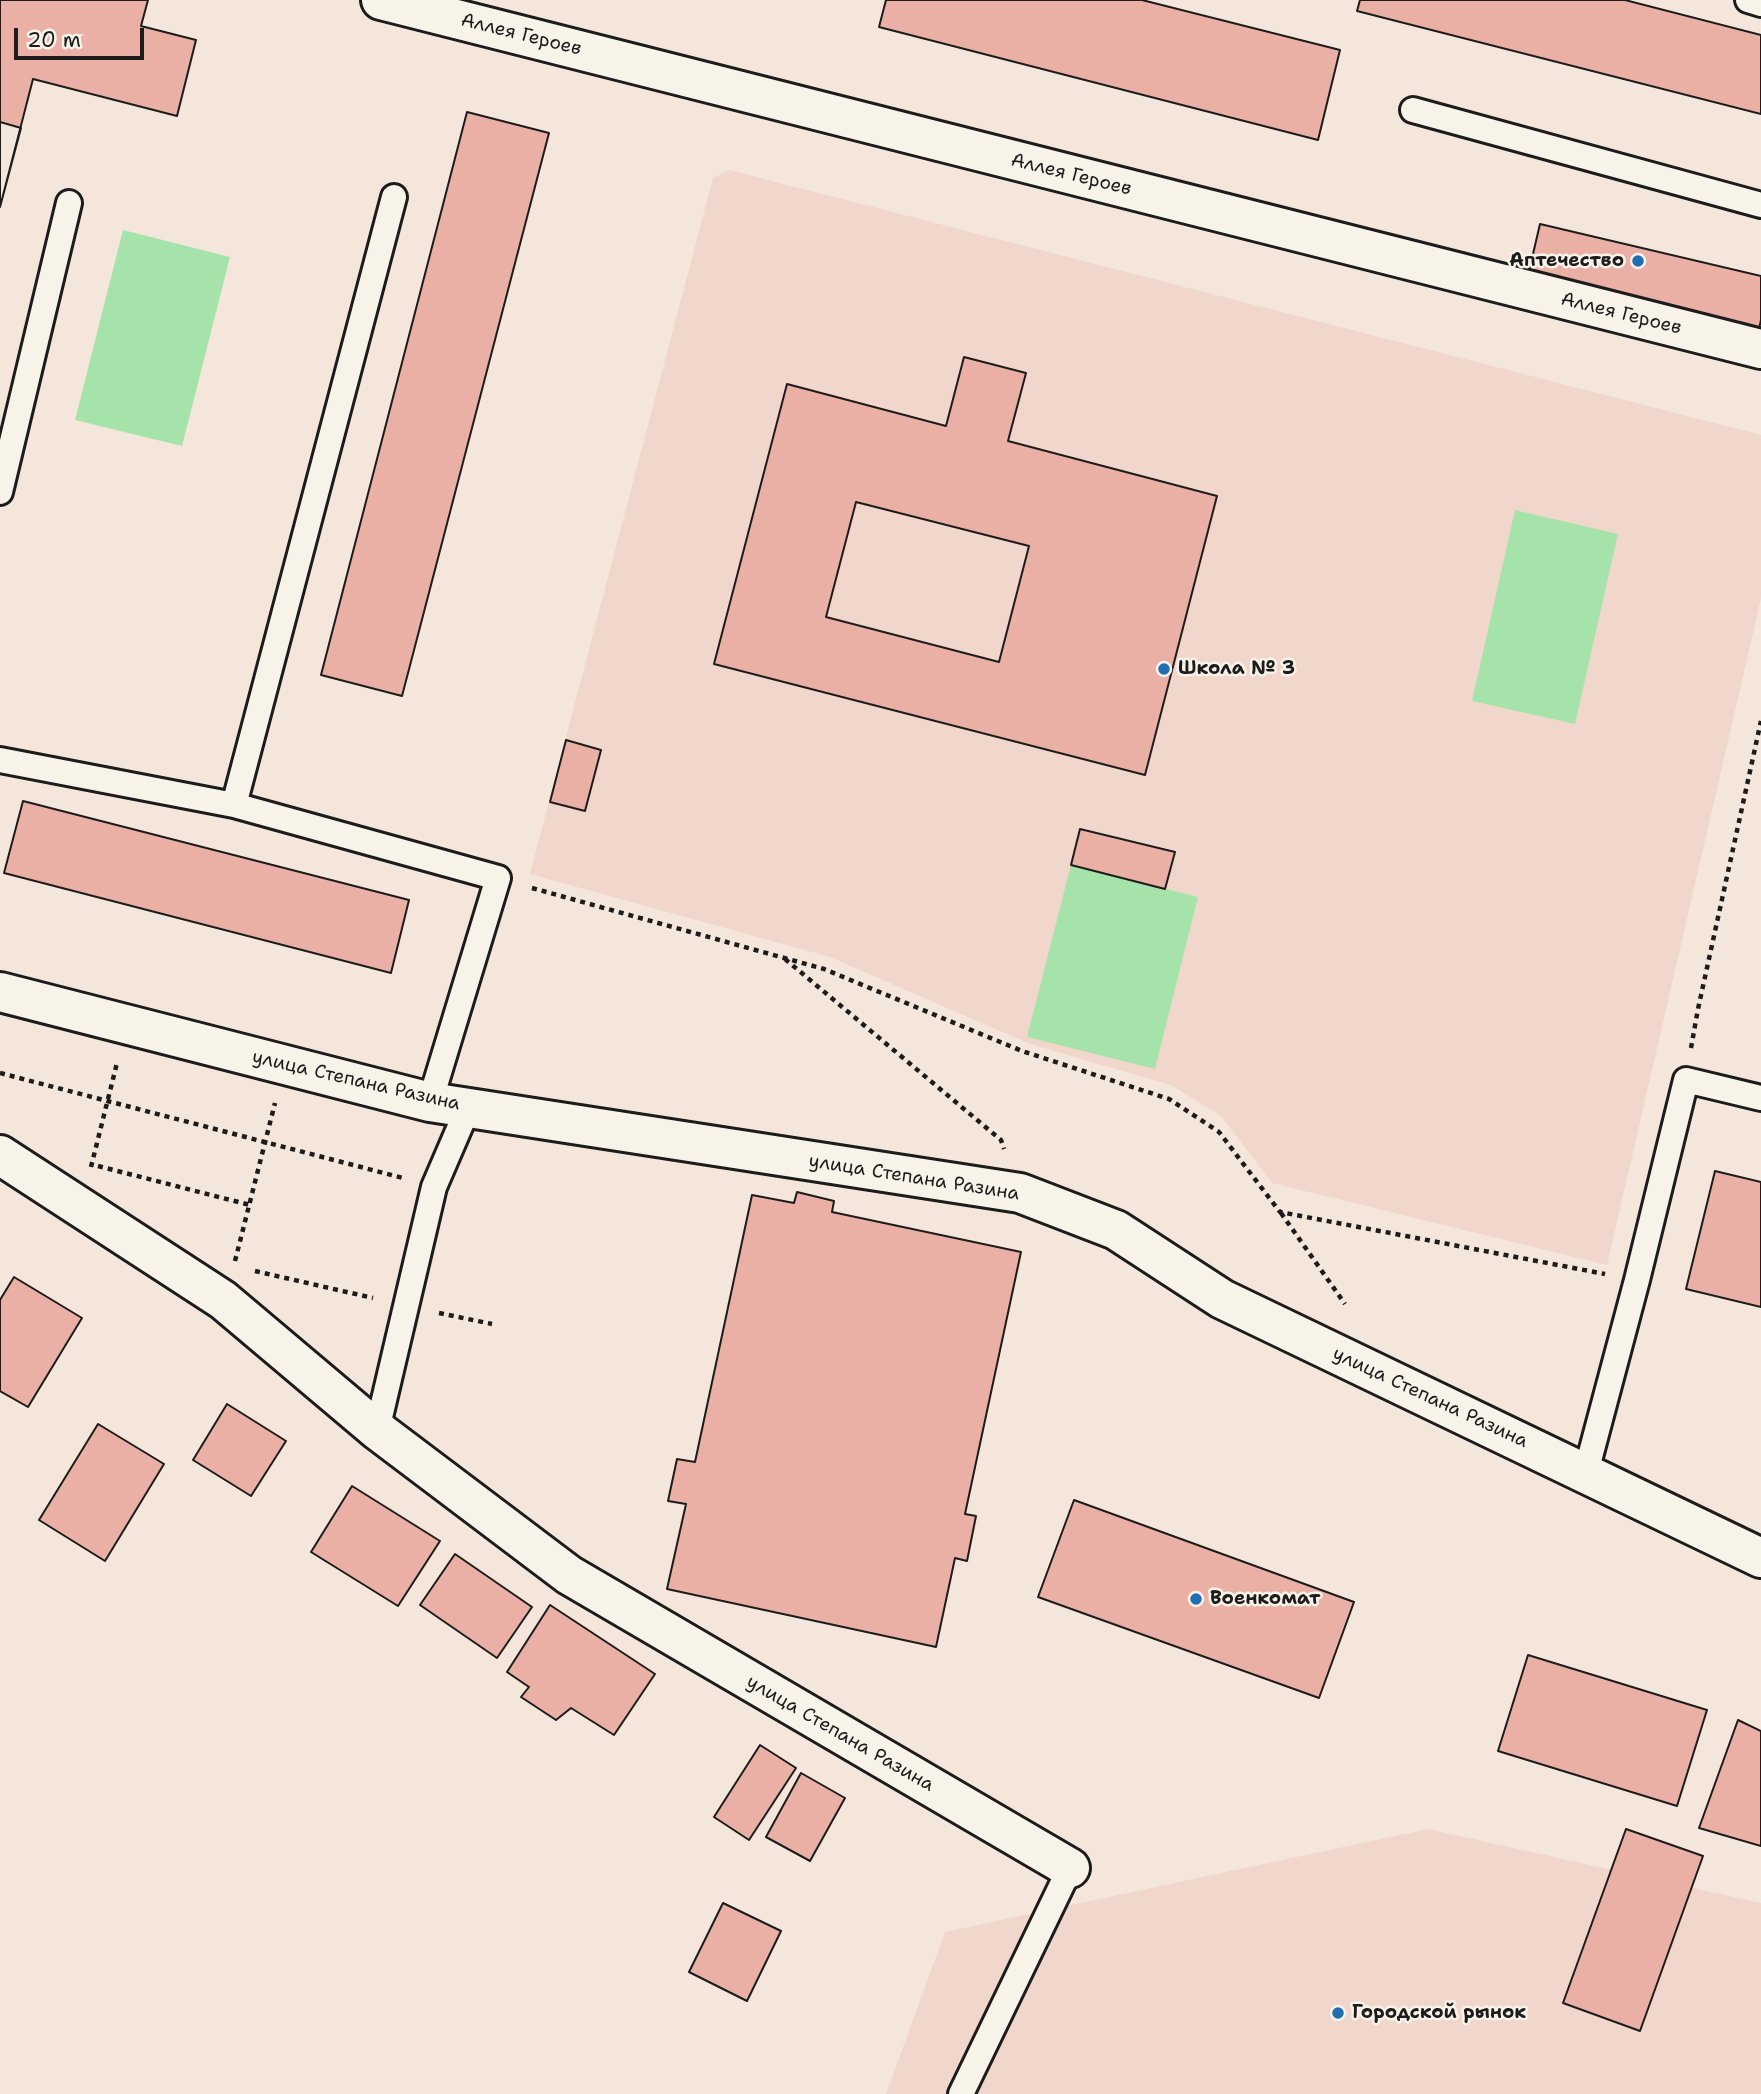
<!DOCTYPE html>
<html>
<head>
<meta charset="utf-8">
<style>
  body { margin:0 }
  #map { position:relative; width:1761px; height:2094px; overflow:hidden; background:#f4e6db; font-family:"Shantell Sans",sans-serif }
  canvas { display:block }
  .scale { position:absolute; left:14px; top:28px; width:130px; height:32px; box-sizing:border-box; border:4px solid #1c1c1c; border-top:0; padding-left:9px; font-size:21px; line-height:24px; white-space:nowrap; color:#1c1c1c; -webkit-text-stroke:5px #f7f3e8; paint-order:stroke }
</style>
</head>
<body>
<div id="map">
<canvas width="1761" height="2094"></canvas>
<div class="scale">20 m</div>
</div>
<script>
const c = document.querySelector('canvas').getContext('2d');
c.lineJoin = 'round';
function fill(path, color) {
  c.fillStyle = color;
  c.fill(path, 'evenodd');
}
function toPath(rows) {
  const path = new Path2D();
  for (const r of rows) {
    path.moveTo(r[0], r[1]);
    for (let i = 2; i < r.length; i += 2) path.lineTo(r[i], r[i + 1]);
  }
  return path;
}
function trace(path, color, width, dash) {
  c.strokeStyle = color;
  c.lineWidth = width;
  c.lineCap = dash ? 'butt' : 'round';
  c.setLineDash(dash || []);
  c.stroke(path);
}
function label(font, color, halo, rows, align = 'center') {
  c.font = font + ' "Shantell Sans",sans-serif';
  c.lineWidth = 5;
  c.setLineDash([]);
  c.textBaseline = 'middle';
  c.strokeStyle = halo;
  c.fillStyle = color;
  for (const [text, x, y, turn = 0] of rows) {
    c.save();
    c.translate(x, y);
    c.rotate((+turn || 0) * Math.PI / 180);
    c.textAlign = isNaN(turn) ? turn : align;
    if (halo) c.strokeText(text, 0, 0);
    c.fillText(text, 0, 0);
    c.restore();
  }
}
fill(toPath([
  [729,170,1761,435,1761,598,1607,1265,1272,1183,1221,1116,1171,1085,1030,1044,830,957,530,874,713,178],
  [1428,1829,1761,1903,1761,2094,886,2094,945,1932]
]), '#f1d6cb');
fill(toPath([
  [123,230,230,257,182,446,75,420],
  [1515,510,1618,534,1575,724,1472,701],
  [1071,865,1198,897,1155,1069,1027,1037]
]), '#a6e3aa');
const building = toPath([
  [0,0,148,0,141,26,196,40,177,116,33,79,0,207,0,0],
  [886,0,1142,0,1340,50,1318,140,879,27,886,0],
  [1360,0,1625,0,1761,35,1761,114,1357,11,1360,0],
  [467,112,549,133,402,696,321,675,467,112],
  [0,122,21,128,0,207,0,122],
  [1540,224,1761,276,1761,320,1757,338,1526,284,1540,224],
  [964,357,1026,373,1008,441,1217,496,1145,775,714,664,787,384,946,426,964,357],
  [856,502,1029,546,999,662,826,617,856,502],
  [566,740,601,750,585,811,550,802,566,740],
  [23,801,409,900,391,973,4,873,23,801],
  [1080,829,1175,852,1165,889,1071,865,1080,829],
  [1715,1171,1761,1182,1761,1307,1686,1289,1715,1171],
  [797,1192,834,1201,832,1212,1021,1252,965,1514,976,1516,967,1561,955,1558,936,1647,667,1589,686,1504,668,1501,677,1459,695,1462,752,1195,794,1203,797,1192],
  [14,1277,82,1318,28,1407,0,1391,0,1300,14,1277],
  [227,1404,286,1441,251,1496,193,1460,227,1404],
  [98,1424,164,1464,105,1561,39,1520,98,1424],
  [352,1486,440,1541,398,1606,311,1552,352,1486],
  [1074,1500,1354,1602,1319,1698,1038,1597,1074,1500],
  [455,1554,532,1607,497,1658,420,1605,455,1554],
  [550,1605,655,1674,614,1735,571,1708,556,1720,521,1697,529,1687,507,1672,550,1605],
  [1528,1655,1707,1710,1677,1806,1498,1751,1528,1655],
  [1738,1720,1761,1731,1761,1846,1699,1828,1738,1720],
  [760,1745,796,1768,749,1840,714,1817,760,1745],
  [801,1773,845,1798,810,1861,766,1837,801,1773],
  [1626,1829,1703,1856,1640,2031,1563,2003,1626,1829],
  [723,1903,781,1931,747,2001,689,1972,723,1903]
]);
fill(building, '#eab0a6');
trace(building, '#1c1c1c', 2);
const lane = toPath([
  [1748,0,1761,4],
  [1413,110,1761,205],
  [0,492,69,203],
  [0,760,234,805,394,197],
  [234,805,498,878,430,1102],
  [377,1430,434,1187,468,1108],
  [1586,1472,1637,1280,1686,1080,1761,1098],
  [961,2094,1070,1868]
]);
const street = toPath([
  [381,0,1761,349],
  [0,992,430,1102,1020,1193,1116,1230,1222,1299,1761,1558],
  [0,1155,223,1300,377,1430,569,1575,1070,1868]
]);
trace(lane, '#1c1c1c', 30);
trace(street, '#1c1c1c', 44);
trace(toPath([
  [532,888,824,969,1022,1051,1169,1099,1219,1132,1280,1212,1605,1274],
  [785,959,1001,1140,1004,1149],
  [1691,1048,1698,1009,1761,721],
  [0,1073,403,1178],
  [98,1166,250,1205],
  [91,1167,117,1063],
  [1281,1213,1345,1304],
  [235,1261,275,1103],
  [255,1271,373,1298],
  [439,1313,492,1324]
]), '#1c1c1c', 4.5, [5, 5]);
trace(lane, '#f7f3e8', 24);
trace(street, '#f7f3e8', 38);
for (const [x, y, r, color] of [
  [1638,261,7,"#1f6fb2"],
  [1164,669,7,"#1f6fb2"],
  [1196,1599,7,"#1f6fb2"],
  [1338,2013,7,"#1f6fb2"]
]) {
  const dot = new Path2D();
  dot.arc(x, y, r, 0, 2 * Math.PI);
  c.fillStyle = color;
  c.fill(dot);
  trace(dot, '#f7f3e8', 2.5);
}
label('19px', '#1c1c1c', '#f7f3e8', [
  ["Аллея Героев",521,35,14],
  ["Аллея Героев",1071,175,14],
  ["Аллея Героев",1621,314,14],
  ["улица Степана Разина",356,1081,13],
  ["улица Степана Разина",914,1178,9],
  ["улица Степана Разина",1430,1398,25],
  ["улица Степана Разина",840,1734,30]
]);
label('bold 19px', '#1c1c1c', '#f7f3e8', [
  ["Аптечество",1624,261,"right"],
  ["Школа № 3",1178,669],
  ["Военкомат",1210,1599],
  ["Городской рынок",1352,2013]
], 'left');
</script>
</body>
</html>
